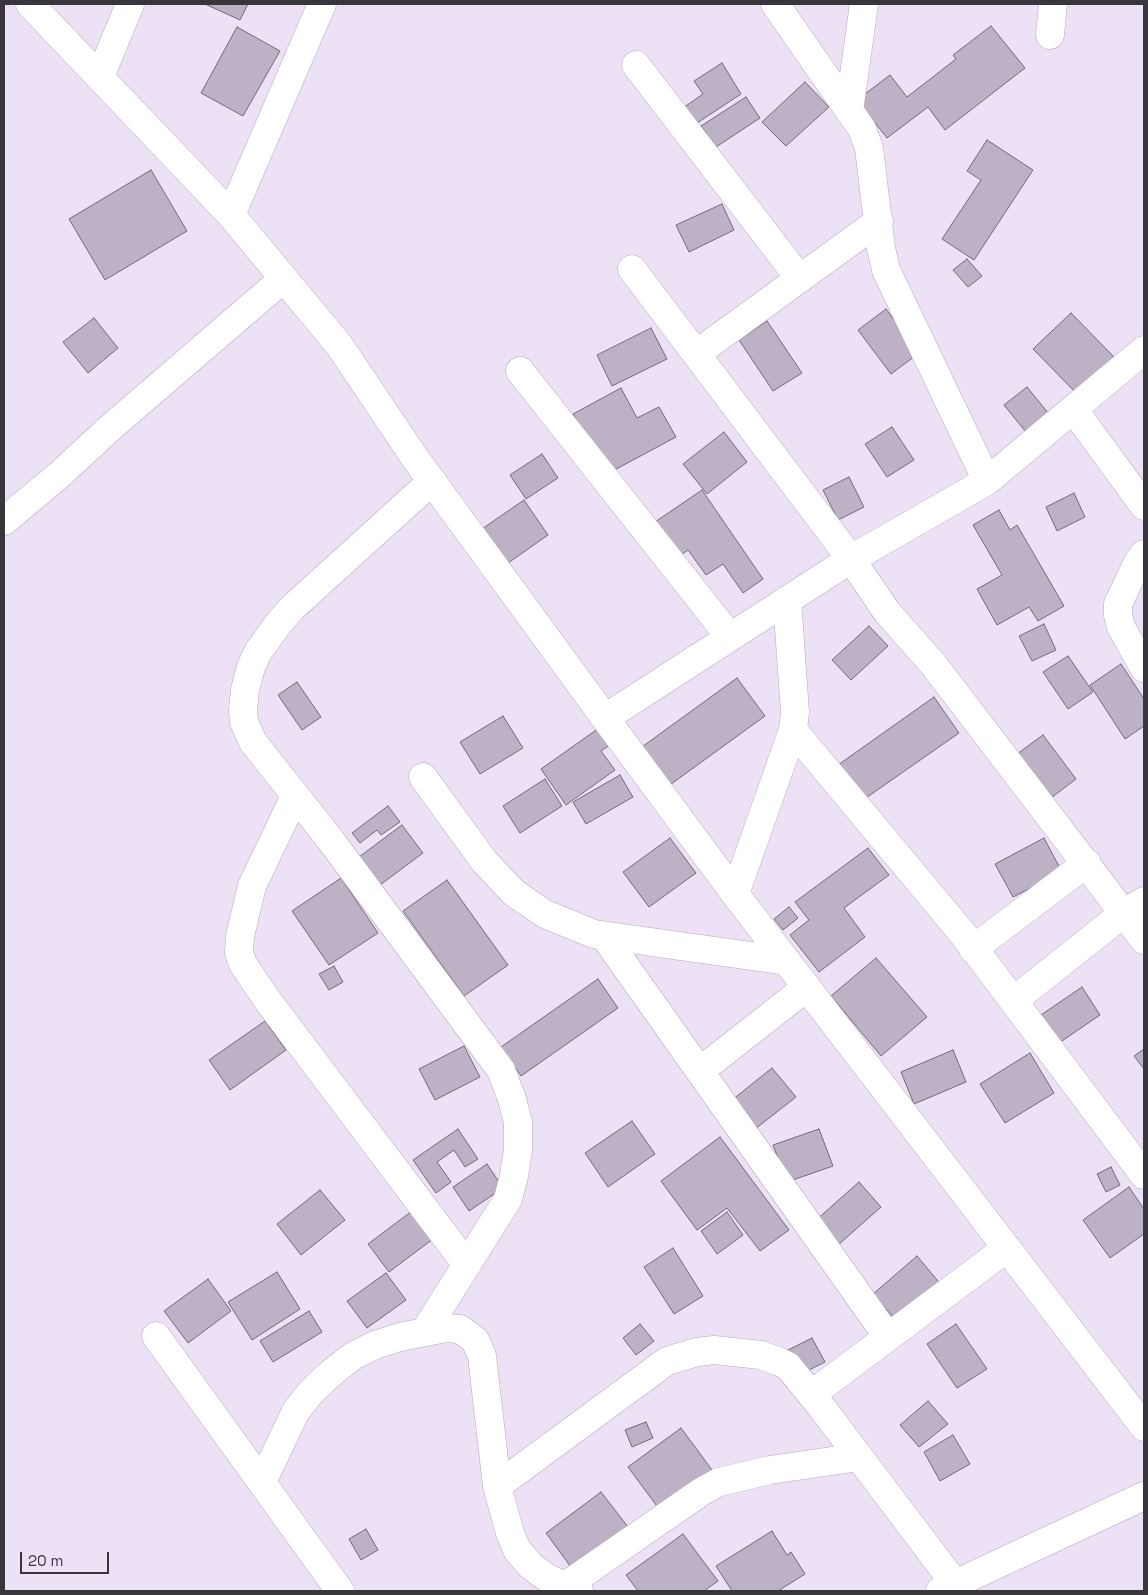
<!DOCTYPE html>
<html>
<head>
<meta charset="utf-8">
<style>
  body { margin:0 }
  #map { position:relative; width:1148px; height:1595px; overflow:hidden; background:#ede1f5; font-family:"Space Grotesk",sans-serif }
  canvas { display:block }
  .frame { position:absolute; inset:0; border:5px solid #39353d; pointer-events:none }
  .scale { position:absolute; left:20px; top:1552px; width:89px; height:22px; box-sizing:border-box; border:2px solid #39353d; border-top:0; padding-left:6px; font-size:15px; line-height:18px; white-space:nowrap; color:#39353d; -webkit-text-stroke:4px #ede1f5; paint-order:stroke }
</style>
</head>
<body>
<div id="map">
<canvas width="1148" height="1595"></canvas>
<div class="frame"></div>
<div class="scale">20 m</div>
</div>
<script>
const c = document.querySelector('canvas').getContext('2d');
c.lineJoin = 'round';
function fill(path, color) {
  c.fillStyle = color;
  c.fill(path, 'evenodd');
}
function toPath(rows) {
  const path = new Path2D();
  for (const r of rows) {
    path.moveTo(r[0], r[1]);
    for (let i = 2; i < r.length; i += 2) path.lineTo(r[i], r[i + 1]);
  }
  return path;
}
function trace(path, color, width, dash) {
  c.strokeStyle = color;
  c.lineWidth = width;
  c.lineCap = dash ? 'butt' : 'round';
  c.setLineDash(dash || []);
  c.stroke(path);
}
const building = toPath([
  [205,4,248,4,240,20,205,4],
  [991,26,1025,68,945,130,928,107,887,138,857,100,890,75,907,97,956,59,953,55,991,26],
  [237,27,280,51,243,116,201,93,237,27],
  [722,63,741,94,694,125,683,108,703,94,694,81,722,63],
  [805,82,829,107,786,146,762,122,805,82],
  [746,97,760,118,716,147,701,126,746,97],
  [987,140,1033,170,974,260,942,239,981,180,967,171,987,140],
  [151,170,187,231,105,280,69,219,151,170],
  [722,204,734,230,689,252,676,225,722,204],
  [967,259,982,276,968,287,953,270,967,259],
  [886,309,919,353,891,374,858,330,886,309],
  [1071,313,1118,361,1080,397,1033,349,1071,313],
  [94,318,118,348,88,373,63,342,94,318],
  [767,321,802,373,773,391,739,340,767,321],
  [651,328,667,359,612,386,597,355,651,328],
  [1027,387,1053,419,1030,437,1004,405,1027,387],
  [621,388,637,418,659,407,676,437,605,475,573,414,621,388],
  [892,427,914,460,887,477,865,444,892,427],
  [724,432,747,462,707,494,683,464,724,432],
  [542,454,558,478,526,499,510,475,542,454],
  [849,477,864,507,838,520,823,490,849,477],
  [702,490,763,579,743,593,723,564,706,575,688,550,676,558,652,524,702,490],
  [1074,493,1085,517,1057,531,1046,507,1074,493],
  [524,500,548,535,501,568,476,533,524,500],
  [999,510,1010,530,1017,525,1064,606,1038,621,1029,607,997,625,977,589,1002,575,973,525,999,510],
  [1044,624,1056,650,1032,661,1019,636,1044,624],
  [869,626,888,646,851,680,832,660,869,626],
  [1068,656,1093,692,1068,709,1043,672,1068,656],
  [1121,664,1144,699,1144,726,1125,739,1090,685,1121,664],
  [737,678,765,716,667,787,639,749,737,678],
  [297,682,321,717,302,730,278,695,297,682],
  [934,697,959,733,863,800,838,765,934,697],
  [503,716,523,748,480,774,460,742,503,716],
  [599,728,610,745,601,751,615,770,566,805,541,769,599,728],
  [1043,735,1076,779,1047,801,1013,757,1043,735],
  [620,775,633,797,586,824,573,802,620,775],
  [545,779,562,806,520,833,503,806,545,779],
  [388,806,400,822,381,835,377,830,360,843,352,833,388,806],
  [402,825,423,853,376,888,355,860,402,825],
  [670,838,696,873,649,907,623,872,670,838],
  [1044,838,1062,872,1013,897,995,864,1044,838],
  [868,848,889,875,844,908,865,937,819,972,790,935,809,920,795,902,868,848],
  [341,878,378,933,329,965,292,911,341,878],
  [447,880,508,965,464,996,403,911,447,880],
  [789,907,798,918,783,930,774,919,789,907],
  [876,958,927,1017,881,1056,831,996,876,958],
  [334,966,343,982,329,990,319,974,334,966],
  [598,979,618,1008,521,1076,501,1047,598,979],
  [1082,987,1100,1015,1056,1045,1038,1017,1082,987],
  [265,1021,286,1050,230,1090,209,1060,265,1021],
  [464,1046,480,1077,435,1100,419,1069,464,1046],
  [1144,1049,1144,1069,1134,1056,1144,1049],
  [953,1050,966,1082,914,1104,901,1072,953,1050],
  [1030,1053,1054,1093,1005,1123,980,1084,1030,1053],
  [772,1068,796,1097,750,1133,727,1104,772,1068],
  [632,1121,655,1154,608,1187,585,1153,632,1121],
  [458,1129,478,1159,465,1167,454,1150,437,1162,451,1182,436,1193,413,1160,458,1129],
  [819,1129,833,1166,787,1182,773,1145,819,1129],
  [720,1137,789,1230,760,1251,727,1208,697,1230,661,1181,720,1137],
  [487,1164,503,1188,469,1211,453,1187,487,1164],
  [1111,1167,1120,1185,1106,1192,1097,1174,1111,1167],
  [859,1182,881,1207,837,1246,815,1221,859,1182],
  [1129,1187,1144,1209,1144,1234,1110,1258,1083,1220,1129,1187],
  [320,1190,345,1220,301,1255,277,1224,320,1190],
  [412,1211,433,1239,389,1272,368,1244,412,1211],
  [727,1212,743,1235,717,1254,701,1231,727,1212],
  [673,1248,703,1296,674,1314,644,1267,673,1248],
  [917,1256,943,1287,899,1324,873,1294,917,1256],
  [277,1272,300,1309,252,1340,228,1302,277,1272],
  [386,1273,406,1300,367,1328,347,1301,386,1273],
  [208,1279,231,1311,188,1343,164,1311,208,1279],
  [309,1311,322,1332,273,1362,260,1341,309,1311],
  [640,1324,654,1341,636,1355,623,1338,640,1324],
  [956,1324,987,1369,957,1388,927,1344,956,1324],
  [812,1338,825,1362,799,1375,786,1351,812,1338],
  [928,1401,948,1424,919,1447,900,1425,928,1401],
  [646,1422,653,1438,632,1447,625,1430,646,1422],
  [681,1428,715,1474,662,1513,628,1467,681,1428],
  [953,1435,970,1464,940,1481,924,1452,953,1435],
  [601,1492,632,1532,576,1574,546,1533,601,1492],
  [366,1529,378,1550,361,1560,349,1539,366,1529],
  [772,1531,787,1555,791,1552,805,1574,778,1591,732,1591,716,1566,772,1531],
  [683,1534,718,1581,704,1591,638,1591,626,1575,683,1534]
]);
fill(building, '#bdb2c5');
trace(building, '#73697a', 1);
const street = toPath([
  [30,4,231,215,339,345,415,458,605,718,735,894,1144,1427],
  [775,4,862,129,869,148,881,248,886,270,987,481],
  [1050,35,1053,4],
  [636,65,800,279],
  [100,77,130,4],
  [849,111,864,4],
  [231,215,322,4],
  [632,269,851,559,887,612,933,664,1144,940],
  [696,354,879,221],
  [520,371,730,637],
  [1074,410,1144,506],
  [4,521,58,476,110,428,283,279],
  [1144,554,1138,562,1118,604,1118,615,1121,627,1144,668],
  [605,718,851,559,987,481,1144,350],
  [793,730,963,934,1144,1175],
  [423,777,484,861,514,893,545,914,594,934,787,961],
  [295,796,252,886,240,936,239,953,243,964,268,1001,467,1265],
  [735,894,793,730,795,712,787,600],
  [604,936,888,1337],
  [973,949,1087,863],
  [1013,1001,1124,913,1144,901],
  [700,1071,807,987],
  [425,1331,508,1199,514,1176,518,1150,518,1122,512,1099,501,1070,329,838,253,742,244,722,243,710,245,690,251,667,258,652,278,624,292,608,432,481],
  [156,1336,340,1591],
  [812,1394,1007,1248],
  [262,1482,296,1411,311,1392,330,1374,353,1356,375,1345,400,1337,446,1328,460,1329,475,1340,482,1356,497,1486,510,1533,517,1550,531,1566,546,1577,564,1586,579,1591],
  [497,1486,667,1361,697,1352,714,1350,761,1355,780,1362,788,1366,823,1409,955,1584],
  [558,1591,701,1492,719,1482,770,1470,859,1457],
  [940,1591,1144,1496]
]);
trace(street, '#b6abbe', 29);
trace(street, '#fff', 28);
</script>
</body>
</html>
